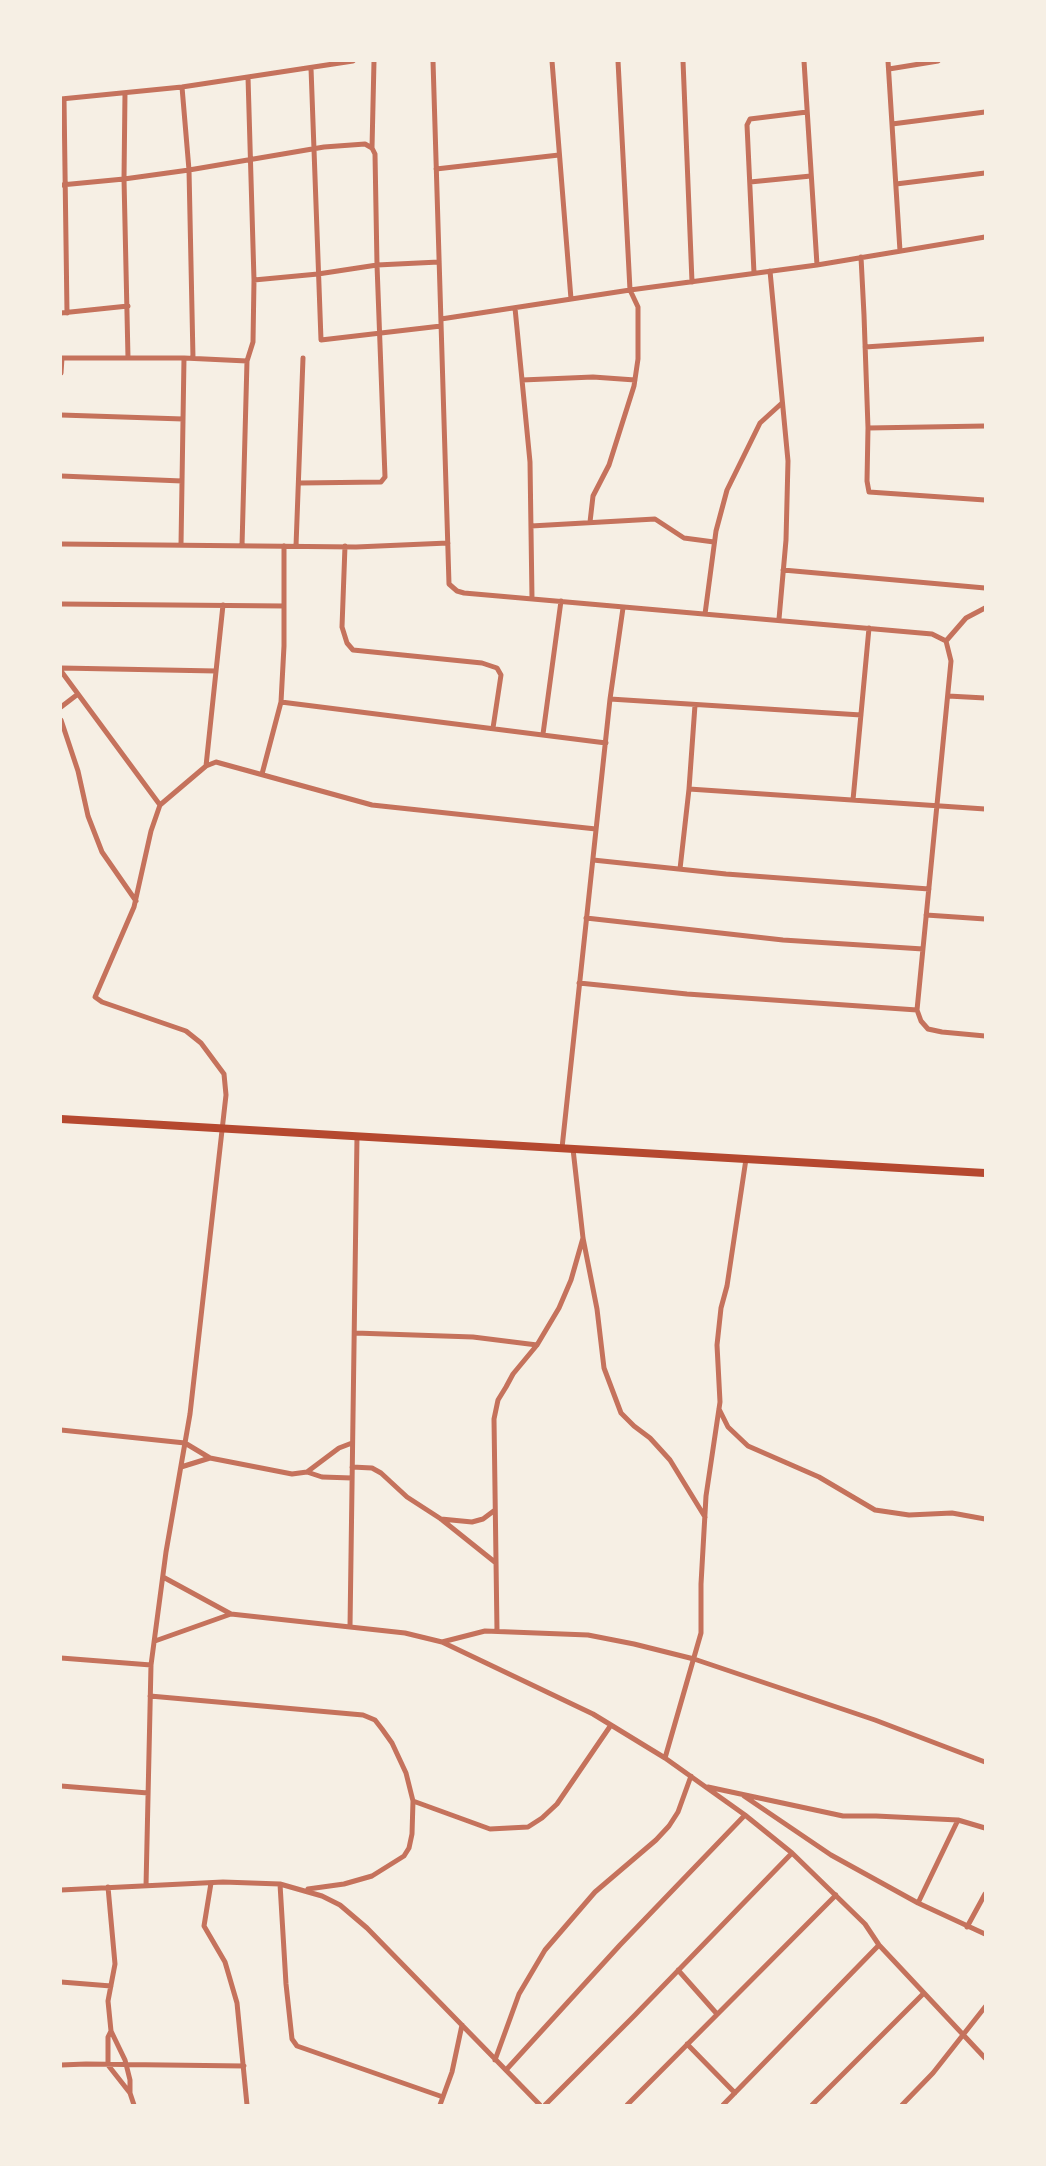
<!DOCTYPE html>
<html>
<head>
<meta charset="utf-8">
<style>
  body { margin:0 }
  #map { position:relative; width:1046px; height:2166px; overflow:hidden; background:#f6efe4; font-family:Overpass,sans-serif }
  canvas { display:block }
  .frame { position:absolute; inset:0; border:62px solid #f6efe4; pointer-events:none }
</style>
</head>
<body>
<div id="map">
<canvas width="1046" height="2166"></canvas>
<div class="frame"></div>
</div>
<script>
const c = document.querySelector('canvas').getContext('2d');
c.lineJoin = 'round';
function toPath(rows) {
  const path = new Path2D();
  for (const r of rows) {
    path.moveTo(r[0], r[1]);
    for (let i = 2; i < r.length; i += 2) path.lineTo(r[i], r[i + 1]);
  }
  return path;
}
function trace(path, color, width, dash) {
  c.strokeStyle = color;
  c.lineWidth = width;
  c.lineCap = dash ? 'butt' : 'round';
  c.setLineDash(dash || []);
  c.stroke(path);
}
trace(toPath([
  [433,61,449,584,457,591,464,593,932,634,946,641,951,661,917,1010,921,1021,928,1029,942,1032,985,1036],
  [552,61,571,299],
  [683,61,692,282],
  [804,61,817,265],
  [888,61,900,251],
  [311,68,321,340,441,326],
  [889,69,938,61],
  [182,87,189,170,193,358],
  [125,93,124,179,128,358],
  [61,99,182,87,353,61],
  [64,99,67,313],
  [892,124,985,112],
  [436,169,559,155],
  [750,182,811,176],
  [896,184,985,173],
  [61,185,124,179,189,170,324,147,365,144,372,148],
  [861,257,864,315,868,428,867,481,869,492,985,500],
  [770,271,788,461,786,540,779,619],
  [754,273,747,125,750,119,807,112],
  [254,280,318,274,377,265,439,262],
  [515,308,530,462,532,598],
  [61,313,128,306],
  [441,319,630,290,817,265,985,237],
  [865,347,985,339],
  [61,373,62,358,184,358,247,361],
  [522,380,593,377,635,380],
  [61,415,183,419],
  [868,428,985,426],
  [61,476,182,481],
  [300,483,381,482,385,477,377,265,375,154,372,148,374,61],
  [590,522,593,496,609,465,634,386,638,359,638,307,630,290,618,61],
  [531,526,655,519,684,538,714,542],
  [61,544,356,547,448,543],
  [181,545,184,358],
  [242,546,247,361,253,342,254,280,248,77],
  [296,546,303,358],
  [345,546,342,627,347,643,353,650,482,663,497,668,501,675,493,728],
  [783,570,985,588],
  [61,604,284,606],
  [705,614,716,531,727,490,760,423,782,403],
  [946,641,966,618,985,608],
  [61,668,216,671],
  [61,671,160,805],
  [948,696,985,698],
  [610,699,861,715],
  [281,702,606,743],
  [61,707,78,694],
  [61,720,78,771,88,816,102,852,136,901],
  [543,734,561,601],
  [206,766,223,605],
  [262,774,281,702,284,646,284,546],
  [689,789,985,809],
  [853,800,869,628],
  [593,860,726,874,929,889],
  [680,869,689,789,695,705],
  [926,915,985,919],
  [586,918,783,940,923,949],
  [579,983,687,994,917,1010],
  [562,1148,610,699,623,608],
  [573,1149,583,1238,597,1309,604,1368,621,1413,634,1426,650,1438,670,1460,705,1517],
  [355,1333,473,1337,537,1345],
  [719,1409,728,1427,748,1446,819,1477,875,1510,909,1515,952,1513,985,1519],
  [61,1430,185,1443,210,1458,292,1474,307,1472,322,1477,352,1478],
  [181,1467,210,1458],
  [352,1467,372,1468,381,1473,407,1497,441,1519,496,1563],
  [307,1472,339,1448,352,1443],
  [441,1519,472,1522,483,1519,495,1510],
  [163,1577,231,1614,405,1633,442,1642,593,1714,665,1758,745,1815,792,1853,865,1924,879,1945,985,2058],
  [350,1627,357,1136],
  [497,1631,494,1419,498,1400,506,1387,513,1374,537,1345,559,1308,571,1280,583,1238],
  [155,1641,231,1614],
  [442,1642,485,1631,588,1635,634,1644,694,1659,875,1720,985,1762],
  [61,1658,151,1665],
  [150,1696,363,1715,375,1720,382,1729,392,1743,406,1773,413,1801,412,1834,409,1848,404,1856,372,1876,344,1884,308,1889],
  [665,1758,701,1633,701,1584,706,1496,720,1402,717,1345,721,1308,727,1286,746,1159],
  [61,1786,148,1793],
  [708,1787,843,1816,876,1816,958,1820,985,1828],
  [744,1796,831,1855,918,1903,985,1934],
  [413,1801,490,1829,528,1827,542,1818,557,1804,611,1725],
  [211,1883,204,1926,225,1962,237,2003,247,2105],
  [280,1884,286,1984,292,2039,297,2046,443,2097],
  [146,1886,151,1665,166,1552,190,1414,226,1095,224,1074,201,1043,186,1031,102,1002,95,997,134,907,151,831,160,805,206,766,216,762,372,805,596,829],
  [108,1887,115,1964,108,2001,111,2031,125,2060,130,2080,130,2093],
  [61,1890,223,1882,280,1884,322,1896,340,1905,367,1928,540,2105],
  [918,1903,958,1820],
  [967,1927,985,1894],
  [678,1970,717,2014],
  [61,1982,111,1986],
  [111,2031,108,2037,108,2065,130,2093,134,2105],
  [687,2044,735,2093],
  [495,2060,519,1994,545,1950,595,1892,656,1840,669,1826,678,1812,691,1776],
  [61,2065,86,2064,244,2066],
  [506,2070,620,1945,745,1815],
  [440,2105,452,2072,462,2025],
  [545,2105,635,2015,792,1853],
  [627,2105,836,1895],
  [723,2105,879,1945],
  [812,2105,924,1993],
  [902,2105,933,2073,985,2007]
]), '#c5725c', 5);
trace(toPath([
  [61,1119,985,1173]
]), '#b5482f', 8);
</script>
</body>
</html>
